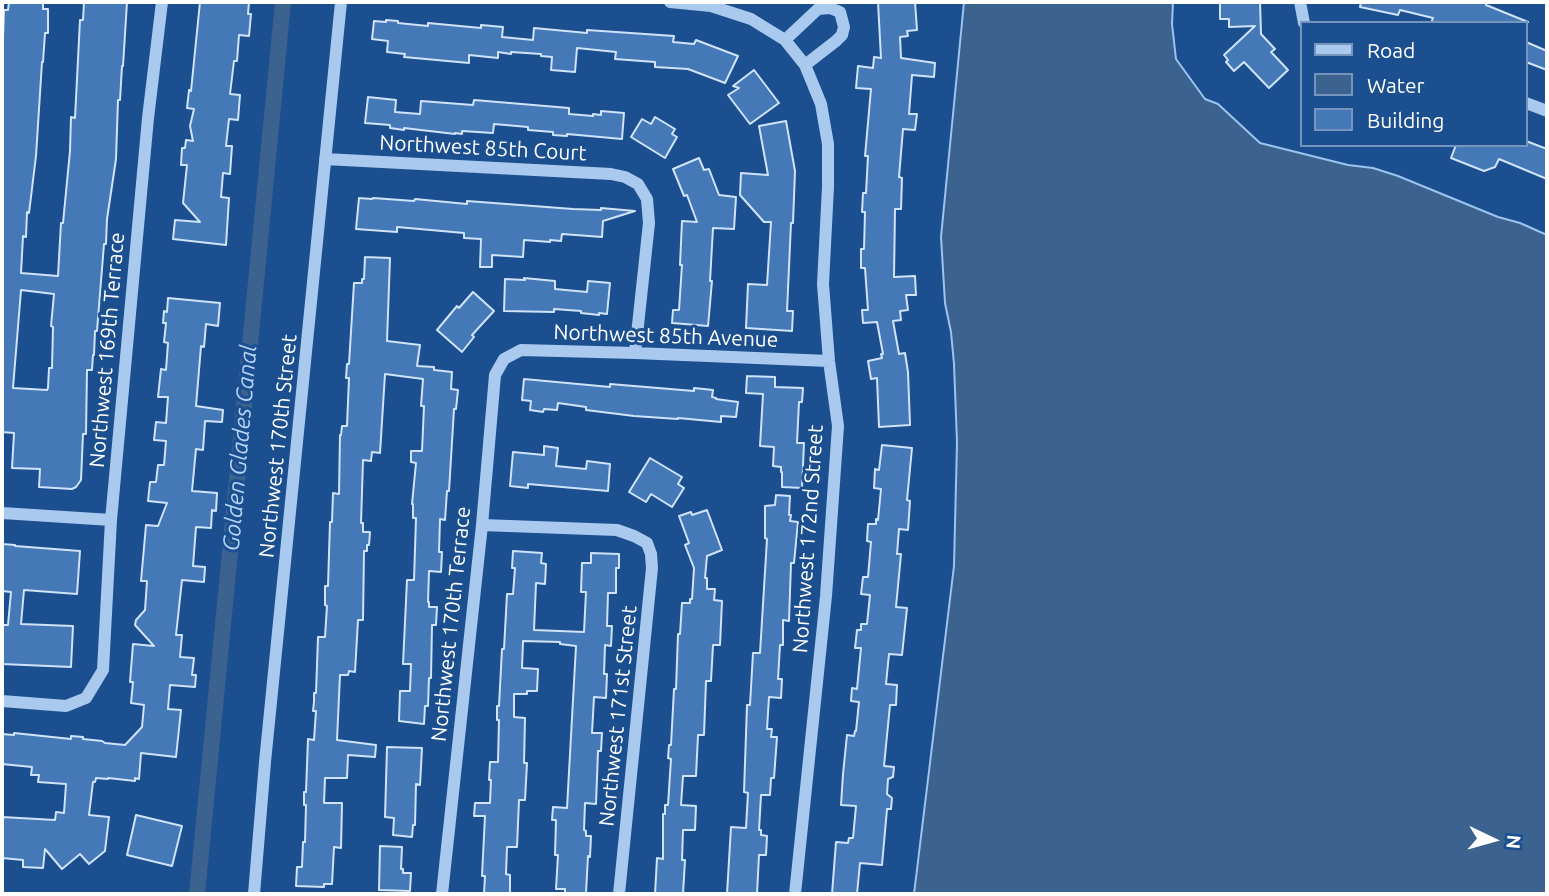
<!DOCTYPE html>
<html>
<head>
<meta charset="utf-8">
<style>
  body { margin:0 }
  #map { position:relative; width:1549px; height:896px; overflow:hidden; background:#1b4f8f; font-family:Ubuntu,sans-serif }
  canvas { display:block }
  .frame { position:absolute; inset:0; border:4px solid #fff; pointer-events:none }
  .legend { position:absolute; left:1300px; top:21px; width:228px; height:126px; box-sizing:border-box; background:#1b4f8f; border:2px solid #7695bc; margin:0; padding:9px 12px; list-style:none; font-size:21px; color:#fff }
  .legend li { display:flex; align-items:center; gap:14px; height:35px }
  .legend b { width:35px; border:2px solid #7695bc }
  .north { position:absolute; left:1458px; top:805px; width:70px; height:70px; -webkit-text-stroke:5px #1b4f8f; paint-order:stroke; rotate:95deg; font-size:19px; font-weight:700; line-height:28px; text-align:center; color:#fff }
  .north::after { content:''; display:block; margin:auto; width:24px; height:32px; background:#fff; clip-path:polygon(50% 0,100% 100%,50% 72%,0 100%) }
</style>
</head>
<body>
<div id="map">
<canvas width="1549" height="896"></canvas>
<div class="frame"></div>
<ul class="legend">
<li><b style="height:9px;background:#a9c9ee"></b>Road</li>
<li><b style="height:19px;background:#3c6290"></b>Water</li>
<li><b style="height:19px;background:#4478b7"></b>Building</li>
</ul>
<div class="north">N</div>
</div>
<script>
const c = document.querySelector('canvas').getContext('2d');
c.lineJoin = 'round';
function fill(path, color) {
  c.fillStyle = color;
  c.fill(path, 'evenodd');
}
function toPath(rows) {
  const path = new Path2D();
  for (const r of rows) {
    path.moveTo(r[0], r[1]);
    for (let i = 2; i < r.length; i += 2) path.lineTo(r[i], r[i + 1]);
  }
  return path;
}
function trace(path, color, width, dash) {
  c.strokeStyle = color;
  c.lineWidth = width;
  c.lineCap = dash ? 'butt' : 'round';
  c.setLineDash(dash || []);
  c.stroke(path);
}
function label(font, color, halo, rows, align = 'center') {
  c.font = font + ' Ubuntu,sans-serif';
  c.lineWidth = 6;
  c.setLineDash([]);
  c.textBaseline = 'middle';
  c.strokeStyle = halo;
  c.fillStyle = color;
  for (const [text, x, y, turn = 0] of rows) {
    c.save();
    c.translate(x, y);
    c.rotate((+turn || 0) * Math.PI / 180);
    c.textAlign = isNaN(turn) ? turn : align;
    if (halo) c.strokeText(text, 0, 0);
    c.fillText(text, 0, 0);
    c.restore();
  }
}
const water = toPath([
  [964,2,1173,2,1172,24,1176,59,1205,99,1218,104,1260,143,1348,165,1373,168,1398,176,1498,217,1520,223,1547,235,1547,894,914,894,954,566,957,442,954,364,951,332,945,303,941,237,964,2]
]);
fill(water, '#3c6290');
trace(water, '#9cc4f0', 2);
trace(toPath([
  [197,894,283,2]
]), '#3c6290', 16);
const building = toPath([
  [9,2,43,2,43,9,48,9,48,33,45,33,43,62,42,62,36,156,29,213,27,212,26,237,23,236,21,273,58,276,61,223,63,223,70,151,71,117,75,118,80,20,83,20,84,2,127,2,123,66,122,66,120,100,118,100,116,159,107,219,106,244,104,244,97,331,95,331,94,355,93,355,92,370,87,370,86,434,83,434,81,480,76,487,72,489,39,487,40,469,12,468,14,433,2,432,2,66,4,10,8,10,9,2],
  [21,290,54,294,51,326,53,327,52,368,49,368,48,388,47,390,13,388,21,290],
  [200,2,249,2,248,14,251,14,249,36,239,35,237,61,234,61,230,94,240,95,238,120,229,119,226,146,232,146,230,174,223,173,221,197,229,198,226,245,173,239,175,220,200,222,183,203,187,165,181,165,182,148,185,148,186,140,193,141,190,126,194,109,187,108,189,90,191,91,200,2],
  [878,2,915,2,917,30,907,31,908,36,900,37,901,58,935,63,934,77,912,75,909,114,917,114,915,130,903,129,899,177,902,178,901,209,895,209,894,277,915,276,916,295,906,295,908,310,900,311,901,320,893,321,899,354,905,353,908,372,910,425,879,427,877,378,871,379,868,361,882,358,881,354,883,354,877,322,863,323,862,310,868,310,865,268,861,268,861,249,864,249,865,212,862,212,863,193,866,193,868,156,865,156,871,89,856,88,858,66,873,68,874,57,881,58,878,2],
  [1220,2,1260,2,1261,34,1275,49,1271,52,1288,70,1269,88,1244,62,1234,71,1226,62,1228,60,1224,55,1255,26,1229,27,1229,19,1220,19,1220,2],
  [1361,2,1487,2,1486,5,1528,22,1431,23,1433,18,1400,10,1398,15,1360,7,1361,2],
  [386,20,398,21,398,23,428,26,428,23,481,28,481,25,503,27,502,37,533,40,534,28,587,33,587,30,674,36,673,42,694,44,696,40,738,56,725,83,688,69,655,67,655,62,615,59,616,52,577,48,575,72,551,70,552,57,541,56,541,54,511,52,511,54,498,52,498,58,469,55,469,63,404,57,405,54,387,52,388,41,372,39,374,21,386,22,386,20],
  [1526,42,1547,51,1547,70,1526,62,1526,42],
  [754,70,779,103,750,124,728,95,739,88,733,86,754,70],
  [368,97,396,100,395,112,420,114,421,101,473,105,474,100,569,108,569,114,593,116,593,114,601,115,601,111,624,113,622,139,567,134,567,136,553,135,553,132,528,130,528,127,494,124,493,133,462,131,462,134,455,133,455,134,404,128,404,130,390,128,390,125,365,123,368,97],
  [655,117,675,129,672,134,677,137,665,158,631,137,642,119,651,124,655,117],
  [786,121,795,171,793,223,791,223,787,311,793,311,792,331,746,328,748,284,767,285,771,222,764,222,740,195,741,173,768,175,759,126,786,121],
  [1526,141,1547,149,1547,179,1499,159,1495,167,1484,171,1451,158,1456,145,1526,145,1526,141],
  [699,158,704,170,709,169,719,195,736,197,734,229,713,228,710,281,712,281,708,326,672,323,673,310,679,310,682,265,680,265,682,221,697,222,687,195,684,196,673,169,699,158],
  [359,198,372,199,373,198,414,201,415,199,467,204,467,201,573,209,601,210,601,208,635,211,603,221,602,237,562,234,561,241,550,240,550,242,524,240,523,257,492,255,492,267,480,267,481,239,464,238,464,233,397,227,397,232,356,229,359,198],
  [365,257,390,258,387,341,420,345,417,366,434,367,434,370,452,372,451,389,458,390,456,409,454,409,449,491,447,491,445,520,440,519,439,552,442,552,441,572,429,571,428,602,429,602,429,607,437,607,436,625,432,625,431,678,429,678,428,706,425,706,424,724,399,721,400,691,410,691,411,664,403,664,407,580,414,580,416,518,413,518,413,504,412,504,416,463,411,462,411,451,422,451,424,406,421,406,423,379,385,374,380,453,372,452,371,461,363,460,361,523,363,523,363,532,370,532,369,545,367,545,367,551,364,551,363,620,358,620,355,672,349,671,348,675,340,675,337,740,376,745,375,757,348,755,347,778,325,778,324,803,342,803,341,848,334,847,332,884,324,884,324,887,296,886,297,867,302,867,303,842,305,842,306,805,304,805,304,792,306,792,308,739,314,740,316,711,313,711,314,702,314,693,316,693,318,637,325,637,327,606,325,605,325,586,328,586,330,522,332,522,333,493,339,494,340,435,341,435,342,426,347,426,349,378,346,378,347,364,349,364,354,283,362,283,362,279,364,279,365,257],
  [524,278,555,281,555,289,587,292,588,281,610,283,607,314,599,313,599,315,581,313,581,311,554,309,554,312,504,311,505,279,525,280,524,278],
  [473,292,494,311,472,335,474,337,462,352,437,330,457,306,459,308,473,292],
  [168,298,220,303,218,326,206,324,204,347,201,346,196,406,223,410,222,422,205,421,203,450,196,449,192,491,217,493,216,511,212,510,211,528,196,527,193,566,205,567,204,582,182,580,176,635,182,635,180,657,194,658,192,675,196,675,195,687,170,685,168,709,181,710,176,757,141,753,139,779,135,778,135,781,108,778,108,779,96,778,95,782,93,782,89,815,109,817,105,851,89,864,80,854,62,869,45,849,43,868,23,867,23,860,2,858,2,817,55,820,56,812,64,813,66,784,38,782,39,775,31,775,32,767,2,764,2,734,14,735,14,733,71,739,71,736,83,737,83,739,102,741,105,743,125,745,142,727,144,705,131,703,133,682,130,682,133,644,154,646,135,625,136,620,145,610,147,581,141,581,146,525,158,526,167,503,148,501,150,482,156,482,158,465,164,465,166,441,154,440,156,422,166,423,168,397,158,397,161,369,166,370,168,343,164,342,166,323,163,323,164,311,167,312,168,298],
  [747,376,775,377,775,387,803,388,802,402,799,402,797,443,804,443,802,488,782,487,782,472,781,472,781,467,773,466,774,447,760,446,763,394,746,393,747,376],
  [524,379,610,387,610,384,694,391,694,388,713,390,712,397,716,398,716,399,738,402,736,417,721,416,721,422,678,418,678,419,634,416,586,410,586,407,558,403,557,410,544,409,543,412,530,410,531,401,522,400,524,379],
  [882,445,912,448,907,500,910,501,908,530,899,529,897,554,901,554,896,607,907,608,902,655,889,654,886,684,897,685,896,705,890,705,884,766,894,767,893,777,888,779,887,794,892,798,891,809,887,809,882,865,860,863,857,894,832,894,836,842,848,843,849,838,853,838,856,806,841,805,843,774,847,735,854,736,855,731,856,731,859,702,851,701,852,688,857,689,861,648,855,648,857,630,861,630,861,624,867,624,870,595,861,594,863,577,868,577,871,542,867,541,868,524,876,524,876,519,878,520,881,489,874,488,875,469,879,470,882,445],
  [544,446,558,448,556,466,586,469,587,461,610,464,608,491,528,484,528,488,510,486,513,452,544,455,544,446],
  [650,458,682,477,678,484,684,488,672,507,651,494,646,502,629,492,650,458],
  [776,495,790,496,789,515,791,515,790,521,798,522,794,563,791,563,789,621,783,620,783,645,780,645,778,679,782,679,781,698,769,697,767,729,772,729,771,737,777,737,774,778,771,778,770,795,761,795,759,830,761,830,761,835,767,836,766,855,759,855,757,894,727,894,731,827,746,828,748,793,744,792,747,705,750,705,753,653,760,653,767,539,765,538,765,506,775,505,776,495],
  [707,510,722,550,707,556,705,578,707,578,707,589,715,589,714,600,722,601,720,645,713,645,711,681,706,681,704,735,698,735,696,776,683,776,681,805,696,806,695,830,683,830,682,860,685,860,683,894,655,894,657,858,663,859,663,814,665,814,665,805,668,805,671,759,668,758,669,745,671,745,674,689,676,689,678,634,680,634,682,603,690,603,690,599,692,599,694,568,685,545,689,543,679,516,691,512,692,515,707,510],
  [2,544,15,545,15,546,80,551,77,594,24,590,21,624,73,626,71,667,2,664,2,625,8,625,11,592,2,591,2,544],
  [513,551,542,553,541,563,546,564,545,584,536,583,534,630,584,632,586,592,581,592,582,563,591,563,591,553,619,554,619,568,616,568,616,593,608,593,607,626,612,626,611,646,605,645,604,674,607,674,606,698,594,697,592,733,602,733,601,751,598,751,596,804,585,803,584,830,586,831,586,836,591,836,590,857,588,856,586,893,584,894,565,894,565,889,556,889,558,855,555,855,556,820,552,820,553,807,567,808,576,646,560,644,560,642,523,641,522,668,538,669,537,691,527,691,527,694,514,694,514,717,525,718,524,763,527,763,525,800,519,800,517,847,507,847,506,874,510,875,510,894,484,894,485,876,482,876,485,816,474,816,475,803,490,803,491,780,489,780,490,762,498,762,499,720,497,720,497,706,499,706,502,649,504,649,507,594,513,594,515,568,512,568,513,551],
  [387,747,422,748,420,785,416,784,415,825,413,825,412,837,393,835,394,818,385,817,387,747],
  [136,815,182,826,172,866,127,855,136,815],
  [380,846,402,847,401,869,403,869,403,873,411,873,410,891,379,890,380,846]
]);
fill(building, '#4478b7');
trace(building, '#cfe3fa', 2);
trace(toPath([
  [670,2,711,6,751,19,785,40,805,65,821,104,828,144,828,187,823,284,829,361,838,426,826,596,795,894],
  [1300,2,1304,23],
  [785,40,818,9,830,8,840,12,844,27,842,35,836,41,805,65],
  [1526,103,1547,111],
  [325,159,611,174,625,177,638,184,647,199,649,223,635,353],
  [2,513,111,520],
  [482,525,617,530,634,536,647,543,651,554,652,568,619,894],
  [2,701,66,706,86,698,103,670,111,520,148,118,162,2],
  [254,894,265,762,341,2],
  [442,894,482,525,495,375,504,359,521,350,635,353,829,361]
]), '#a9c9ee', 12);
label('21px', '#fff', '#1b4f8f', [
  ["Northwest 85th Court",483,148,3],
  ["Northwest 85th Avenue",666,336,2],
  ["Northwest 169th Terrace",107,350,-85],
  ["Northwest 170th Street",278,446,-84],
  ["Northwest 172nd Street",808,539,-86],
  ["Northwest 170th Terrace",451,624,-84],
  ["Northwest 171st Street",618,716,-84]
]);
label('italic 23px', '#b5d3f5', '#1b4f8f', [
  ["Golden Glades Canal",240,448,-85]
]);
</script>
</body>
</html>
